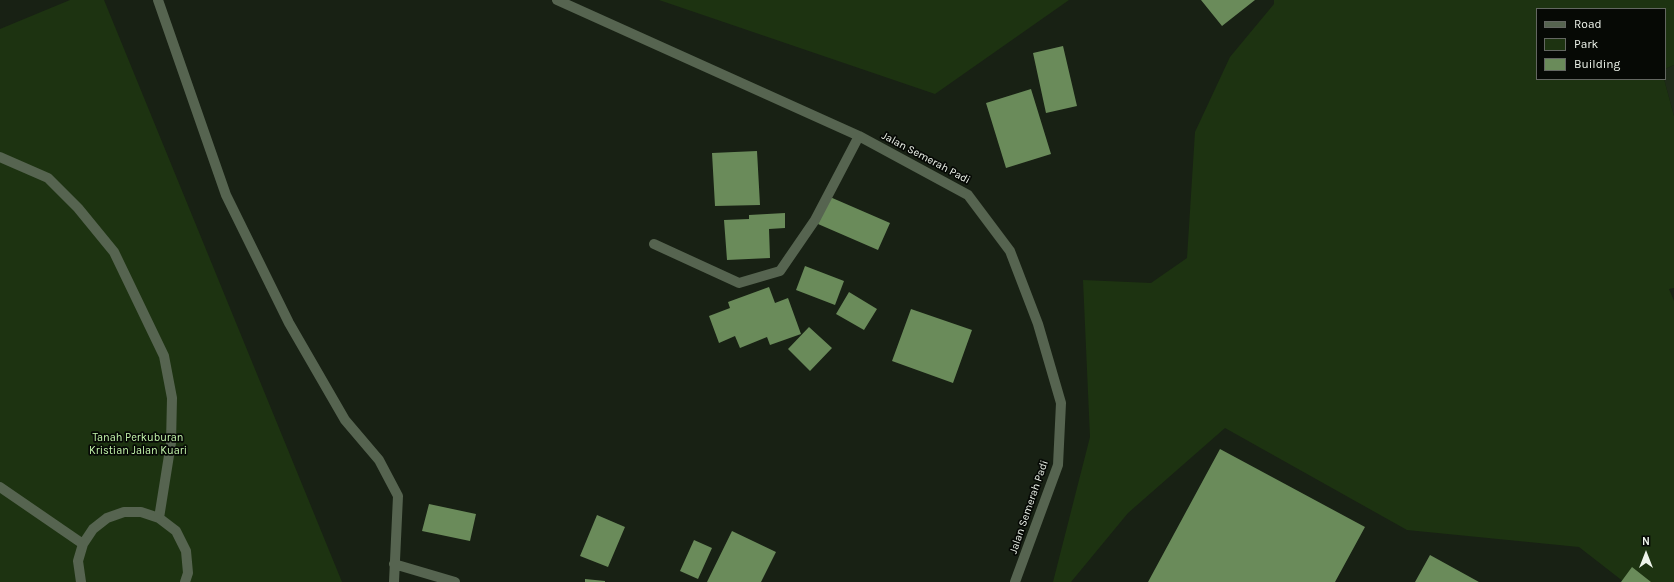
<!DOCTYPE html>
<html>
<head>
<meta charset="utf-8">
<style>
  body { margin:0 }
  #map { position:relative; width:1674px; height:582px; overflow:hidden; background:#182114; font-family:Karla,sans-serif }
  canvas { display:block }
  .legend { position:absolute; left:1536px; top:8px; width:130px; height:72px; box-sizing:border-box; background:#060905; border:1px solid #636761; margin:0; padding:5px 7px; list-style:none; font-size:12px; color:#eef4eb }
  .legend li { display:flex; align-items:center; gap:8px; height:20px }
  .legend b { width:20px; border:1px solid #636761 }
  .north { position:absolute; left:1626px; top:534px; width:40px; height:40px; -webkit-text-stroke:3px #060905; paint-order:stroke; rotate:0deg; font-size:11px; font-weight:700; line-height:16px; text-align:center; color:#eef4eb }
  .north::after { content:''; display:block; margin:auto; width:14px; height:18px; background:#eef4eb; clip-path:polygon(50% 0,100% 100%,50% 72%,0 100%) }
</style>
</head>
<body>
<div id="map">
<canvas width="1674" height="582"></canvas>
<ul class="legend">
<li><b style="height:5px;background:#566450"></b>Road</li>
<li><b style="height:11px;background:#1d3311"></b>Park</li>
<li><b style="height:11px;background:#6a8b5a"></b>Building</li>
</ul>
<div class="north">N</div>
</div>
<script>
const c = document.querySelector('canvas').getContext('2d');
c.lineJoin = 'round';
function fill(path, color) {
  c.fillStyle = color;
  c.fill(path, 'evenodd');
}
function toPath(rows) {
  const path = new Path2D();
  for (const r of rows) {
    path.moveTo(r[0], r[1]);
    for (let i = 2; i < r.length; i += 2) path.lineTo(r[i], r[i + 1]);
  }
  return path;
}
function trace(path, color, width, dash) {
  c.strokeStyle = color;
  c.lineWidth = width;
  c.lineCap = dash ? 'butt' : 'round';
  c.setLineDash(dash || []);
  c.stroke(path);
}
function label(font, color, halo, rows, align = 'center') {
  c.font = font + ' Karla,sans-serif';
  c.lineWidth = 3.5;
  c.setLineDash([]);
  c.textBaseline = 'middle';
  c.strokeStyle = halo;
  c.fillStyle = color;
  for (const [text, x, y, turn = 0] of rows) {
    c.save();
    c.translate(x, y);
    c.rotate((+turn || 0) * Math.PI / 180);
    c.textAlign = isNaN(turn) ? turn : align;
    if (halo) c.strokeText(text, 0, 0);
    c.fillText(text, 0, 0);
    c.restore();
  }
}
fill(toPath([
  [1674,65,1674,116,1664,79,1665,69]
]), '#1f2b19');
fill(toPath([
  [70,0,104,0,342,582,0,582,0,29],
  [659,0,1069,0,935,94],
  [1274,0,1674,0,1674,65,1665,69,1665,9,1537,9,1537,79,1664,79,1674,116,1674,288,1669,289,1674,301,1674,582,1624,582,1579,547,1407,530,1225,428,1128,513,1071,582,1053,582,1090,437,1083,280,1151,283,1187,258,1195,132,1230,57,1274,4]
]), '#1d3311');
fill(toPath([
  [1201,0,1255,0,1222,26],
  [1063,46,1077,106,1046,113,1033,53],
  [1031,89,1051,154,1006,168,986,103],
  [757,151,760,205,715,206,712,153],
  [830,197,890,223,878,250,818,224],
  [785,213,785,228,769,229,770,258,727,260,724,220,749,219,749,215],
  [805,266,844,281,835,305,796,290],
  [769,287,775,303,788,298,801,334,770,345,767,337,740,348,735,336,719,343,709,316,730,308,728,302],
  [849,292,877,309,864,330,836,314],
  [911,309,972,330,953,383,892,361],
  [809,327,832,348,810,371,788,349],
  [1220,449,1365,527,1335,582,1148,582],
  [429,504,476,514,470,541,422,531],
  [597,515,625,527,608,567,580,556],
  [732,531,776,552,761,582,707,582],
  [694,540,712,548,698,579,680,571],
  [1430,555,1479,582,1415,582],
  [1632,567,1651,582,1621,582],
  [585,579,605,581,605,582,585,582]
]), '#6a8b5a');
trace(toPath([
  [0,157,48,178,78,208,114,252,164,356,172,398,171,443,159,518],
  [0,487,83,544],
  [81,582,78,561,83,544,93,529,107,518,124,512,141,512,159,518,176,531,186,551,188,573,185,582]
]), '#566450', 10);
trace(toPath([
  [158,0,226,195,289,323,345,420,379,460,398,496,394,582],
  [557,0,859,136,968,195,1010,251,1038,324,1061,403,1058,465,1015,582],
  [654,244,739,283,780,271,815,220,859,136],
  [394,564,455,582]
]), '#566450', 10);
label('11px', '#eef4eb', '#060905', [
  ["Jalan Semerah Padi",926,158,28],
  ["Jalan Semerah Padi",1029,507,-71]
]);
label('11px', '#c4f5ac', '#060905', [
  ["Tanah Perkuburan",138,438],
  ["Kristian Jalan Kuari",138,451]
]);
</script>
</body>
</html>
